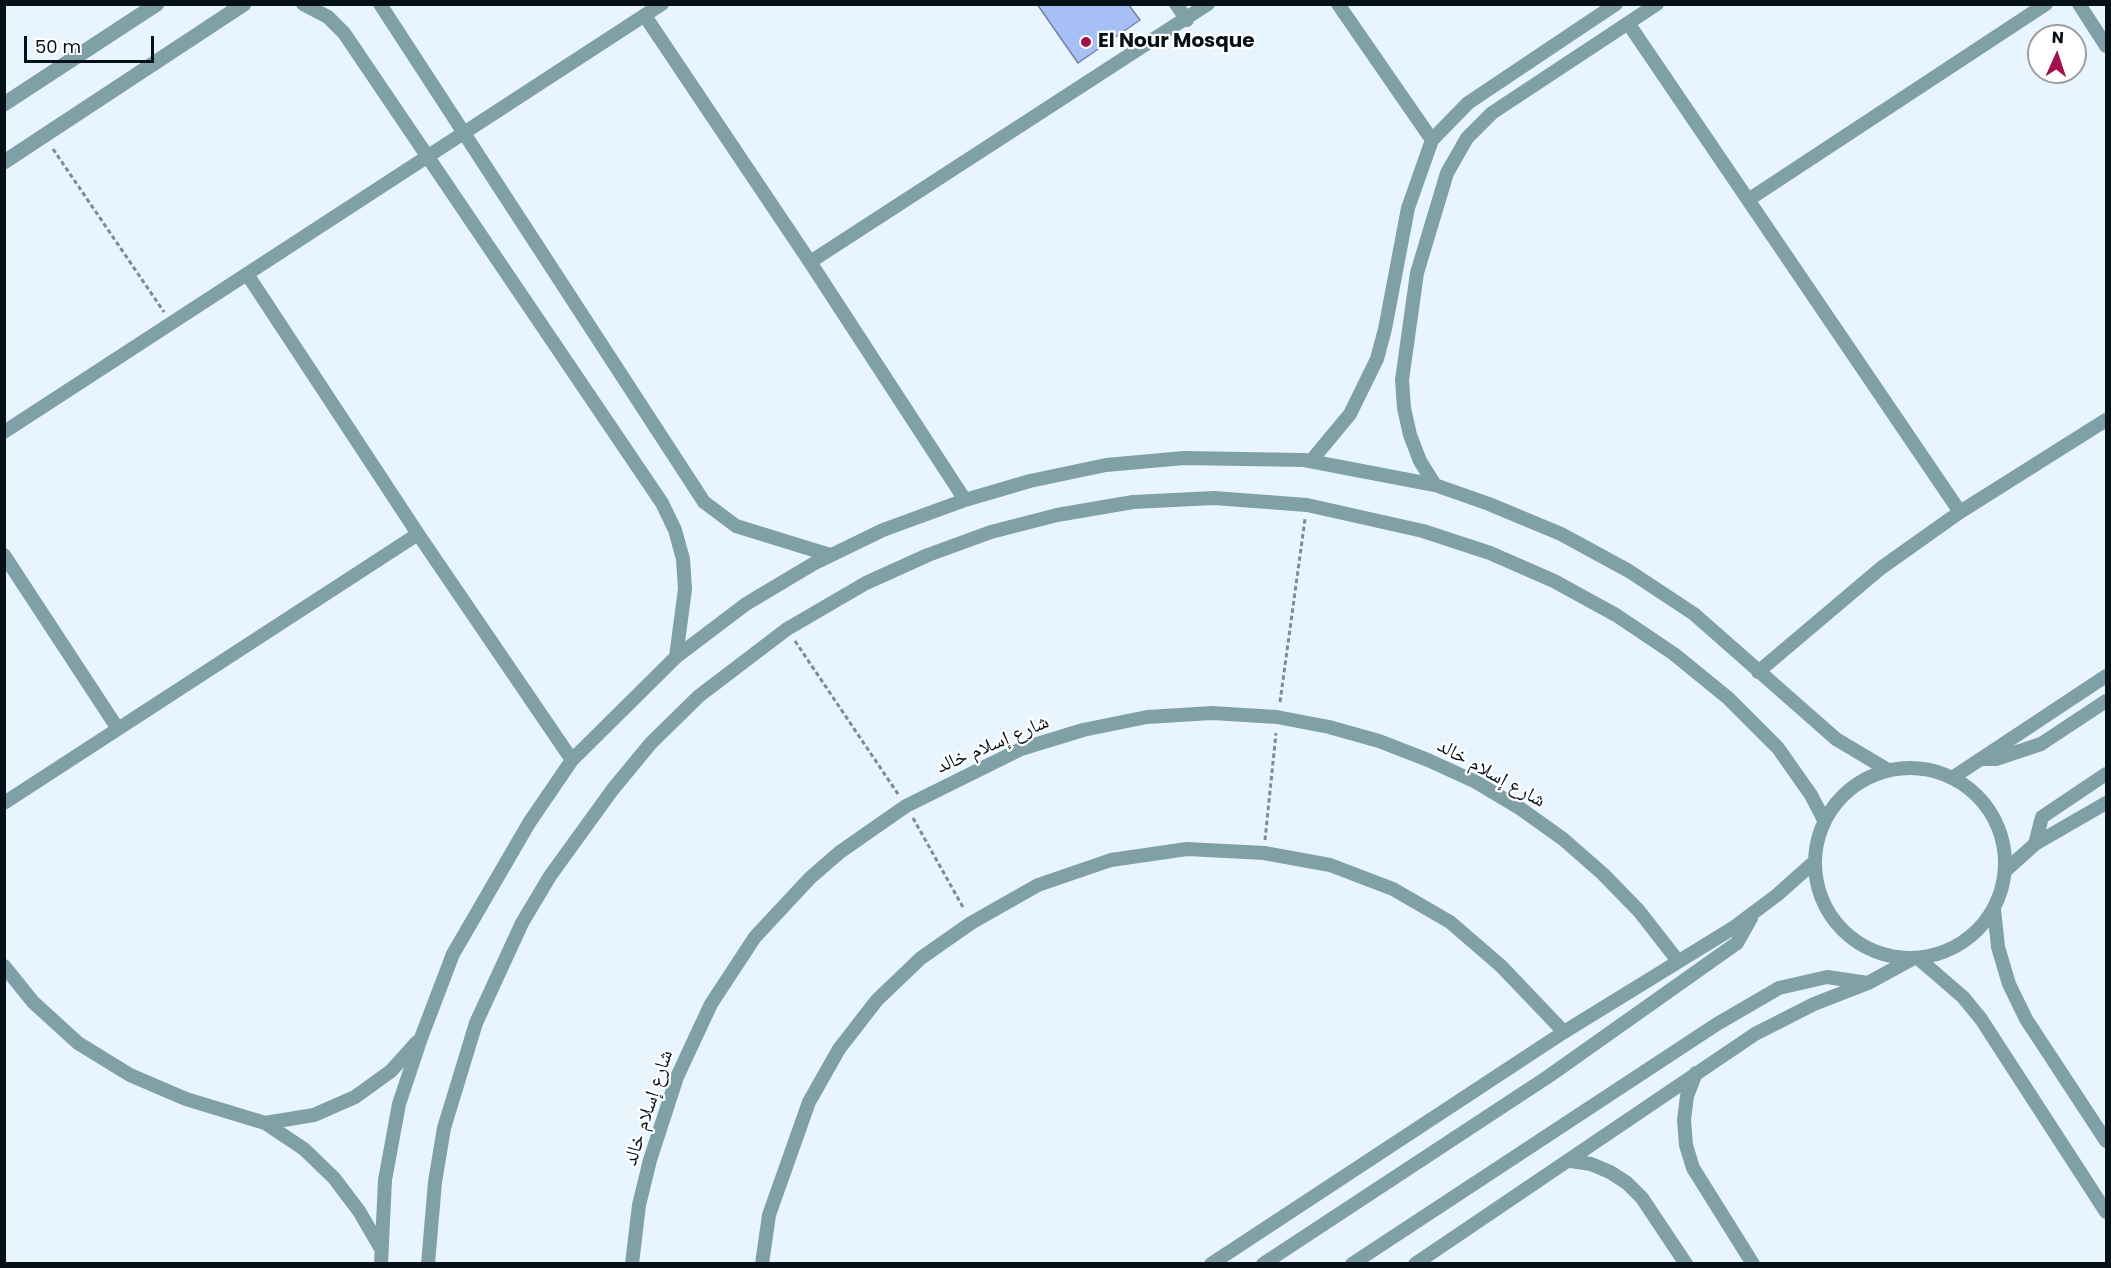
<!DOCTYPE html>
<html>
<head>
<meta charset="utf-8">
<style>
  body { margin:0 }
  #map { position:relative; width:2111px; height:1268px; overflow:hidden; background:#e9f5fe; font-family:Poppins,sans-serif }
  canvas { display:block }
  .frame { position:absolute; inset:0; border:6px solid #061017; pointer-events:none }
  .north { position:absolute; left:2027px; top:24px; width:60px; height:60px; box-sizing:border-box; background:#fff; border:2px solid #9b9fa2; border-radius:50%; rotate:3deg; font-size:16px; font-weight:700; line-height:24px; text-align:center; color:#061017 }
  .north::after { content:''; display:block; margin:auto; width:21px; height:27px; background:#a31050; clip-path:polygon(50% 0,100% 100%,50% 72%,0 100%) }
  .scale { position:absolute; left:24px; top:36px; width:130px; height:27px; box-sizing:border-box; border:3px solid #061017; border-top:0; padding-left:8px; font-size:18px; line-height:21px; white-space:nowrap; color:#061017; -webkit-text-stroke:4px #fff; paint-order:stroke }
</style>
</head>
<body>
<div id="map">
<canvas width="2111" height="1268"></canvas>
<div class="frame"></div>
<div class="north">N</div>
<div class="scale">50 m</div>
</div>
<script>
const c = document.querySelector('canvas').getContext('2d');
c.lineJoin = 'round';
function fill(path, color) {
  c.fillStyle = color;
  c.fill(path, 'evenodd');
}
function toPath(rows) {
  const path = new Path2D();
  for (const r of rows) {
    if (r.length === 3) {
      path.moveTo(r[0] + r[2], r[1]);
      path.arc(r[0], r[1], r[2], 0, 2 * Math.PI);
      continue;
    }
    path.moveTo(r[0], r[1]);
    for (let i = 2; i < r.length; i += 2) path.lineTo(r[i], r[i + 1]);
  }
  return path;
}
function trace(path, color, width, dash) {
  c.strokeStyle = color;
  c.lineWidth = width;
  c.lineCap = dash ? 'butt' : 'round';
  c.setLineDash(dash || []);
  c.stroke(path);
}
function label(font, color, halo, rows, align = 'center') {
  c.font = font + ' Poppins,"Noto Naskh Arabic",sans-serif';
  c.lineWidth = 4.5;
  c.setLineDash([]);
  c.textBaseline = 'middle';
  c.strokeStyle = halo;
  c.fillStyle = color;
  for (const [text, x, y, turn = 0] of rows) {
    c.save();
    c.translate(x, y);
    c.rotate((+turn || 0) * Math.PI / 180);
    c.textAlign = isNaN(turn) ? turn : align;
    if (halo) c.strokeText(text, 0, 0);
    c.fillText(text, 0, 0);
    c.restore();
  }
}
const building = toPath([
  [1037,4,1128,4,1140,20,1078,63,1037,4]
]);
fill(building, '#a6c0f6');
trace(building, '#74829c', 1.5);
trace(toPath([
  [53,149,164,312],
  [795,641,898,794],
  [1280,702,1305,519],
  [913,818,964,909],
  [1265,840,1276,733]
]), '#7f8a92', 3, [4.5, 3]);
trace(toPath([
  [303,4,328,17,344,33,662,503,675,530,683,559,685,589,676,657],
  [380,4,704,502,736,526,830,555],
  [1176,4,1187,20],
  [1338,4,1432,140],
  [2079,4,2106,46],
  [645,16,810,262,965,500],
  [1628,23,1960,512],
  [1748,200,2046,4],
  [810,262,1208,4],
  [247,274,418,534,572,760],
  [4,432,662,4],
  [1311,461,1350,414,1377,359,1385,329,1408,208,1432,140,1468,103,1616,4],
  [1435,485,1420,461,1410,435,1404,408,1402,380,1417,273,1447,173,1467,138,1492,113,1657,4],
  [4,555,118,729],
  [1758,672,1881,568,1960,512,2106,420],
  [1983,759,1996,759,2041,744,2106,701],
  [1910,863,95],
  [1952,778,2106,676],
  [4,803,418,534],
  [2035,844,2042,817,2106,774],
  [2005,871,2035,844,2106,803],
  [1994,909,1998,947,2009,984,2026,1019,2106,1141],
  [1919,959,1963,997,1981,1019,2106,1212],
  [4,966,33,1002,78,1043,130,1075,186,1099,265,1123,304,1149,334,1178,359,1211,380,1247],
  [1696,1073,1687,1096,1684,1120,1686,1145,1693,1168,1753,1264],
  [265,1123,314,1115,355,1097,391,1071,417,1042],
  [1571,1161,1591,1164,1610,1172,1627,1183,1642,1198,1686,1264],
  [381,1264,385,1180,399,1104,421,1038,453,954,529,823,572,760,676,657,746,604,813,564,883,530,965,500,1030,481,1106,465,1184,458,1304,460,1435,485,1489,504,1561,534,1629,571,1694,614,1836,739,1888,770],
  [428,1264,435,1182,444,1128,476,1023,522,923,550,876,613,789,651,743,699,696,787,629,866,583,928,555,991,532,1057,515,1133,502,1214,498,1307,505,1423,531,1490,553,1554,581,1616,615,1674,654,1728,698,1778,748,1811,795,1824,820],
  [632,1264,639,1205,650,1160,677,1077,711,1004,755,937,810,878,840,852,906,806,1021,749,1083,730,1147,717,1212,713,1277,717,1329,727,1379,741,1428,760,1476,782,1521,809,1563,839,1603,874,1639,911,1678,961],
  [762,1264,769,1215,809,1102,839,1049,877,1000,921,958,971,923,1038,885,1111,860,1187,849,1264,853,1330,865,1393,889,1450,922,1501,966,1564,1032],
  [1211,1264,1564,1032,1733,928,1777,895,1813,863],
  [1263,1264,1549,1076,1737,943,1751,918],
  [1352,1264,1717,1024,1779,988,1827,977,1868,983],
  [1415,1264,1755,1034,1814,1004,1868,983,1912,959]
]), '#80a0a8', 14);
trace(toPath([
  [4,104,157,4],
  [4,162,244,4]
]), '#80a0a8', 15);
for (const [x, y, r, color] of [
  [1086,42,6,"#a31050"]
]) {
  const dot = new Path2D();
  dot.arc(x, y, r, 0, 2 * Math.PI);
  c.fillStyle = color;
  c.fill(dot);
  trace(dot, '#fff', 2);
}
label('bold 20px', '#061017', '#fff', [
  ["El Nour Mosque",1098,42]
], 'left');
label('20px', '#061017', '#fff', [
  ["شارع إسلام خالد",993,745,-23],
  ["شارع إسلام خالد",1491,774,29],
  ["شارع إسلام خالد",649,1108,-72]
]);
</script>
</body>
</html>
